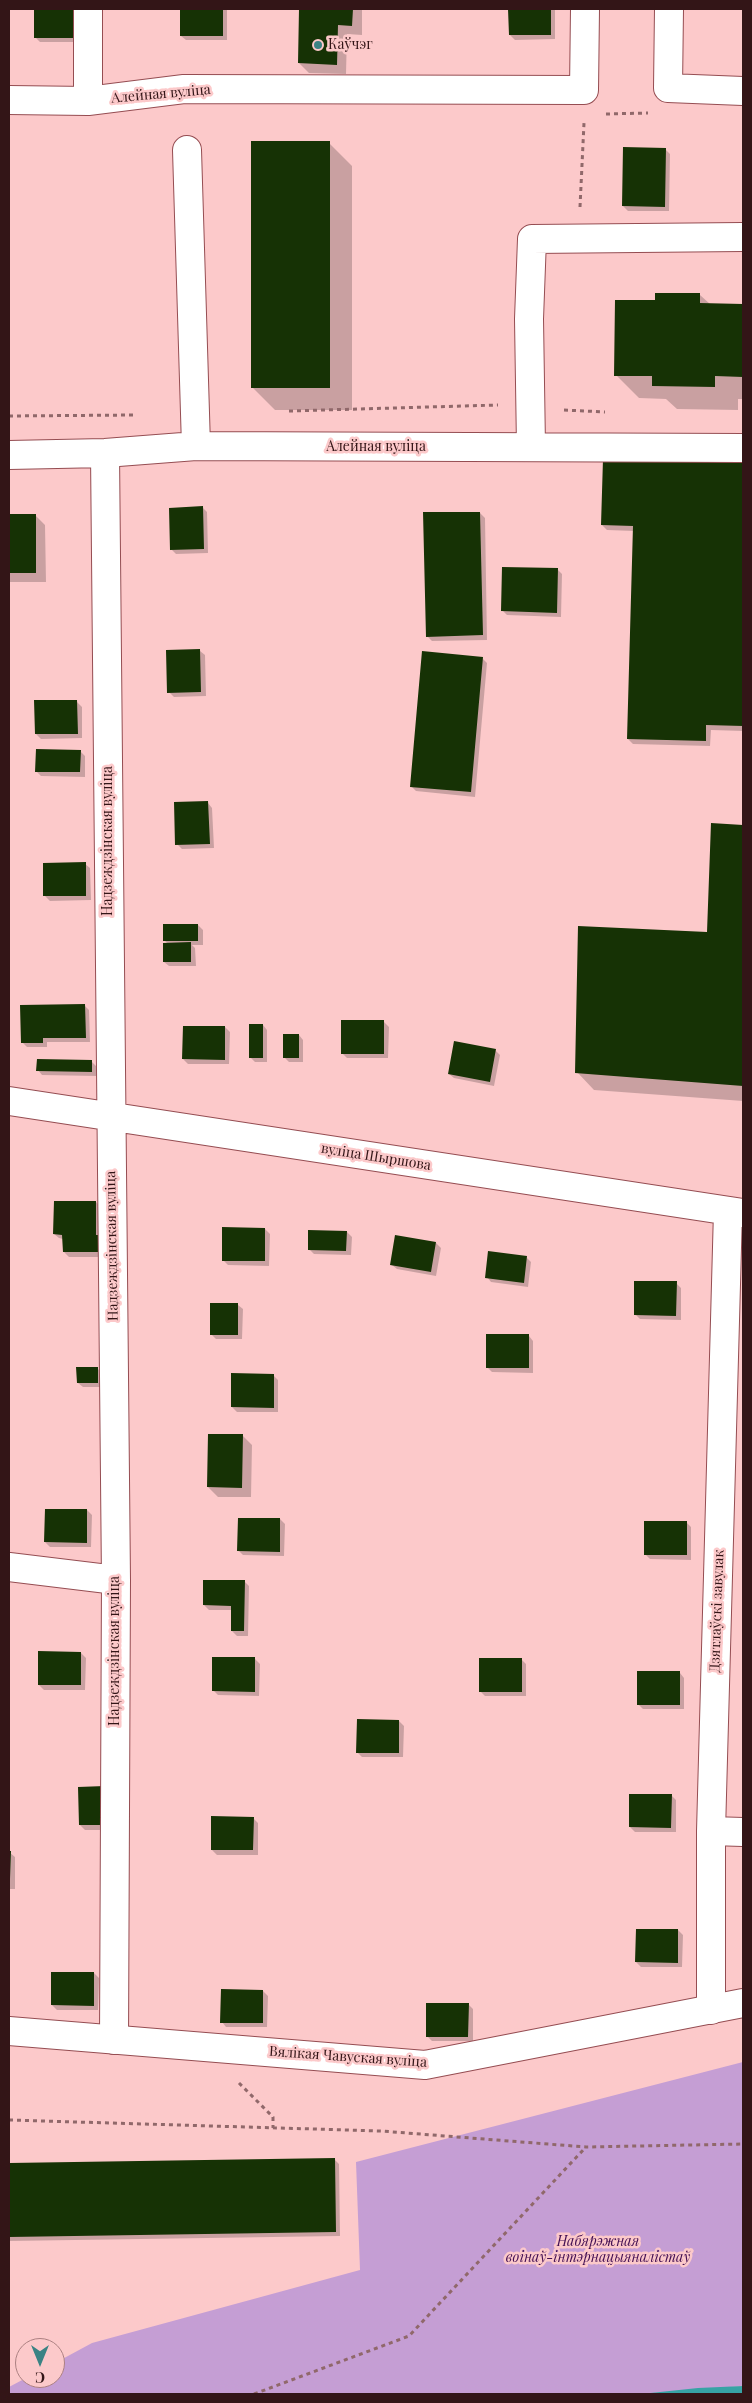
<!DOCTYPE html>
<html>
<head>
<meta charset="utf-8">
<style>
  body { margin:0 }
  #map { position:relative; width:752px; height:2403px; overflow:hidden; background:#fcc9ca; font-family:"Playfair Display",serif }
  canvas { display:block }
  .frame { position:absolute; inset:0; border:10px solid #331517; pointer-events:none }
  .north { position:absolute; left:15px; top:2338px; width:50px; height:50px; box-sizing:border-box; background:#fcc9ca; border:1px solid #ac8182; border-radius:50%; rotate:180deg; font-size:14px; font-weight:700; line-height:20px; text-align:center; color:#331517 }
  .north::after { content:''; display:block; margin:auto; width:18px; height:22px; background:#3b8384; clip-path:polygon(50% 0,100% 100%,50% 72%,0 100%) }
</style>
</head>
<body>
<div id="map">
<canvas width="752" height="2403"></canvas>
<div class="frame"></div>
<div class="north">С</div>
</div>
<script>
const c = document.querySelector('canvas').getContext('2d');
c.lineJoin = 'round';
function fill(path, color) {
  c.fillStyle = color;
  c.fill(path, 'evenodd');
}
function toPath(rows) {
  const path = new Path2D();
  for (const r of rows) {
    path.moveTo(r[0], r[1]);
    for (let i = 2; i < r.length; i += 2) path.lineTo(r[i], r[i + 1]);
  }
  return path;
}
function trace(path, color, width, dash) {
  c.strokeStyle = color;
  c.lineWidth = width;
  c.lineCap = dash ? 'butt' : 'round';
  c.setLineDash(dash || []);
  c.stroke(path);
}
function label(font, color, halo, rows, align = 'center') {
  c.font = font + ' "Playfair Display",serif';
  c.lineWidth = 5;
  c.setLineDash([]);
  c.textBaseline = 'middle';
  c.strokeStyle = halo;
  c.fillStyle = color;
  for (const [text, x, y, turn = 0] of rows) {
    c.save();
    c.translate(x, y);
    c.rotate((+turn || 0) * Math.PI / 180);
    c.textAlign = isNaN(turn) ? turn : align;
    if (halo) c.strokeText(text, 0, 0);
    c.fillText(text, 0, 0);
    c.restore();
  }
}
fill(toPath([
  [743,2062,743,2386,641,2394,9,2394,9,2387,26,2378,55,2378,55,2363,92,2343,360,2270,356,2162]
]), '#c59ed4');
fill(toPath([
  [743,2386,743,2394,641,2394,698,2388]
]), '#37a3a5');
fill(toPath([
  [35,9,80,9,81,42,40,42,35,37],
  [181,9,227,9,227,40,186,40,181,36],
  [301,9,362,9,362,35,347,34,346,74,309,73,299,63],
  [510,9,555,9,555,39,515,40,510,35],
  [329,143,352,166,352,410,275,410,252,387],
  [665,149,670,154,669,211,628,211,623,206],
  [700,295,710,304,743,305,743,399,738,399,738,410,677,409,666,399,639,398,616,375],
  [604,461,743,465,743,731,711,730,710,746,633,744,628,739,634,531,607,530,602,525],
  [203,508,207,512,208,553,176,554,172,550],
  [480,513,485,518,487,640,432,641,427,636],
  [35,515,45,525,46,582,9,582,9,516],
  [557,569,562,574,561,617,507,615,502,610],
  [200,651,205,655,206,696,174,697,169,692],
  [482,658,487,663,475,797,416,791,411,786],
  [77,702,82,707,82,738,41,739,36,734],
  [80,751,85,756,85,777,41,776,36,771],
  [208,803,212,808,214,848,182,849,177,844],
  [713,825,743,827,743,1101,594,1090,577,1072,708,934],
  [85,864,90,868,91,900,50,901,45,896],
  [198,925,203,930,203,945,192,945,195,948,196,966,169,966,164,962,168,944,164,940],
  [84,1005,89,1010,90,1042,47,1042,47,1047,27,1047,22,1042],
  [384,1022,389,1027,388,1058,347,1058,342,1053],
  [263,1025,267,1030,267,1062,255,1062,250,1057],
  [225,1027,230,1032,229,1064,188,1064,183,1059],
  [299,1035,303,1040,303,1062,289,1062,284,1057],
  [495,1050,500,1055,494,1086,454,1078,449,1074],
  [91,1061,96,1066,96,1076,42,1075,38,1070],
  [96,1202,101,1207,105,1257,69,1257,64,1252,63,1239,59,1238,54,1234],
  [265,1229,270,1234,269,1266,228,1265,223,1260],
  [347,1232,352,1237,351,1255,314,1254,309,1249],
  [436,1243,441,1248,436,1276,397,1269,392,1265],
  [526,1257,531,1262,528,1287,491,1282,487,1277],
  [676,1283,681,1288,681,1320,640,1319,635,1314],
  [238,1305,243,1309,242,1339,216,1339,211,1334],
  [529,1336,533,1341,533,1373,492,1372,487,1367],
  [97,1368,102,1373,102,1387,83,1387,78,1383],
  [273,1375,278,1380,278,1412,237,1412,232,1407],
  [242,1435,252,1445,251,1497,218,1497,208,1487],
  [87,1510,92,1515,91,1547,50,1547,45,1542],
  [280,1519,285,1524,284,1556,243,1555,238,1550],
  [686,1522,691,1527,691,1560,650,1559,645,1554],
  [244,1581,249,1586,248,1636,237,1636,232,1631,233,1610,209,1610,204,1605],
  [81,1653,86,1658,85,1690,44,1690,39,1685],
  [255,1659,260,1664,259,1696,218,1695,213,1690],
  [521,1659,526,1664,526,1696,485,1696,480,1691],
  [680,1673,684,1678,684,1709,643,1709,638,1704],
  [399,1721,404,1726,403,1757,362,1757,357,1752],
  [80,1788,110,1830,85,1830,80,1825],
  [671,1795,676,1800,676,1832,635,1832,630,1827],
  [253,1818,258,1823,258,1855,217,1855,212,1850],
  [9,1852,15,1857,15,1889,9,1889],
  [678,1930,683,1935,682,1967,641,1967,636,1962],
  [94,1973,99,1978,98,2010,57,2010,52,2005],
  [263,1991,268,1996,267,2027,226,2027,222,2022],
  [468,2004,473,2009,473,2041,432,2041,427,2036],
  [334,2159,339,2164,340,2236,9,2241,9,2164]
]), '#0003');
fill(toPath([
  [34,9,77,9,77,38,34,38],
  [180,9,223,9,223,36,180,36],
  [299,9,353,9,352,26,338,25,337,65,298,63],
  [508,9,551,9,551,35,509,35],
  [251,141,330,141,330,388,251,388],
  [623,147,666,148,665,207,622,206],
  [655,293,700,293,700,303,743,304,743,377,715,376,715,387,652,386,652,376,614,376,615,300,655,300],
  [603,459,743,463,743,726,706,725,706,741,627,739,633,526,601,525],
  [203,506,204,549,170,550,169,508],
  [423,512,480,512,483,635,426,637],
  [9,514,36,514,36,573,9,573],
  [502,567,558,568,557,613,501,611],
  [200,649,201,692,167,693,166,650],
  [422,651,483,657,471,792,410,787],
  [34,700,77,700,78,734,35,734],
  [36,749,81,750,80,772,35,772],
  [208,801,210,844,175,845,174,802],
  [711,823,743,825,743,1086,575,1073,578,926,707,932],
  [86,862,86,896,43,896,43,863],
  [163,924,198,924,198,941,163,941],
  [191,942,191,962,163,962,163,943],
  [85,1004,86,1038,43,1038,43,1043,21,1043,20,1005],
  [341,1020,384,1020,384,1054,341,1054],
  [249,1024,263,1024,263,1058,249,1058],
  [183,1026,225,1026,225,1060,182,1059],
  [283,1034,299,1034,299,1058,283,1058],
  [454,1041,496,1049,490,1082,448,1074],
  [37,1059,92,1060,92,1072,36,1071],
  [54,1201,96,1201,96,1235,101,1235,101,1252,63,1252,62,1235,53,1234],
  [222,1227,265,1228,265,1261,222,1261],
  [308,1230,347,1231,346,1251,308,1250],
  [395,1235,436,1242,431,1272,390,1265],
  [488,1251,527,1256,524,1283,485,1278],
  [634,1281,677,1281,676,1316,634,1315],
  [210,1303,238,1303,238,1335,210,1335],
  [486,1334,529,1334,529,1368,486,1368],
  [76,1367,98,1367,98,1383,77,1383],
  [231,1373,274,1374,274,1408,231,1407],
  [208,1434,243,1434,242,1488,207,1487],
  [45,1509,87,1509,87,1543,44,1542],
  [238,1518,280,1518,280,1552,237,1551],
  [644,1521,687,1521,687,1555,644,1555],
  [203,1580,245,1580,244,1631,231,1631,231,1606,203,1605],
  [38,1651,81,1652,81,1685,38,1685],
  [212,1657,255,1657,255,1692,212,1691],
  [479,1658,522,1658,522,1692,479,1692],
  [637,1671,680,1671,680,1705,637,1705],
  [357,1719,399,1720,399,1753,356,1753],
  [105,1786,106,1825,79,1825,78,1787],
  [629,1794,672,1794,671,1828,629,1827],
  [211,1816,254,1817,253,1850,211,1850],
  [9,1851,11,1851,10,1879,9,1879],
  [636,1929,678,1929,678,1963,635,1962],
  [51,1972,94,1972,94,2006,51,2005],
  [221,1989,263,1990,263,2023,220,2023],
  [426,2003,469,2003,468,2037,426,2037],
  [335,2158,336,2232,9,2237,9,2163]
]), '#163205');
const minor = toPath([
  [669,9,668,88,743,91],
  [9,100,88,101,184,89,584,90,585,9],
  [88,101,88,9],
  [187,150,196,446],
  [531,447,529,319,532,239,743,237],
  [105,453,116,1580,114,2040],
  [9,455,105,453,196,446,743,448],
  [9,1101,743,1213],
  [9,1567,116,1580],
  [711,1831,743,1832],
  [711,2010,711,1831,728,1211]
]);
const major = toPath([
  [9,2031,425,2065,743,2003]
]);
trace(minor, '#954d52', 30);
trace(major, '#954d52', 30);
trace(toPath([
  [606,114,648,113],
  [580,207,584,123],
  [564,410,605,412],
  [289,411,498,405],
  [9,416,136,415],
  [239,2083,273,2117,273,2128],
  [9,2120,381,2131,586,2147,743,2144],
  [254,2394,409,2336,585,2148]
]), '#90686a', 3, [4, 4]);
trace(minor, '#fff', 28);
trace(major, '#fff', 28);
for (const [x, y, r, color] of [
  [318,45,5,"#3b8384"]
]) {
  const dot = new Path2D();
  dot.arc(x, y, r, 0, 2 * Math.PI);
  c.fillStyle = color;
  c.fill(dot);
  trace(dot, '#fcc9ca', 2);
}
label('14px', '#331517', '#fcc9ca', [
  ["Каўчэг",328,45]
], 'left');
label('14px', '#331517', '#fcc9ca', [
  ["Алейная вуліца",161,94,-5],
  ["Алейная вуліца",376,447],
  ["Надзеждзінская вуліца",108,841,-90],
  ["вуліца Шыршова",376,1157,9],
  ["Надзеждзінская вуліца",112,1246,-91],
  ["Дзятлаўскі завулак",717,1611,-88],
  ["Надзеждзінская вуліца",115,1651,-90],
  ["Вялікая Чавуская вуліца",348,2057,4]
]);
label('italic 14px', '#430f53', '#fcc9ca', [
  ["Набярэжная",598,2242],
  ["воінаў-інтэрнацыяналістаў",598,2258]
]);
</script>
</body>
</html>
